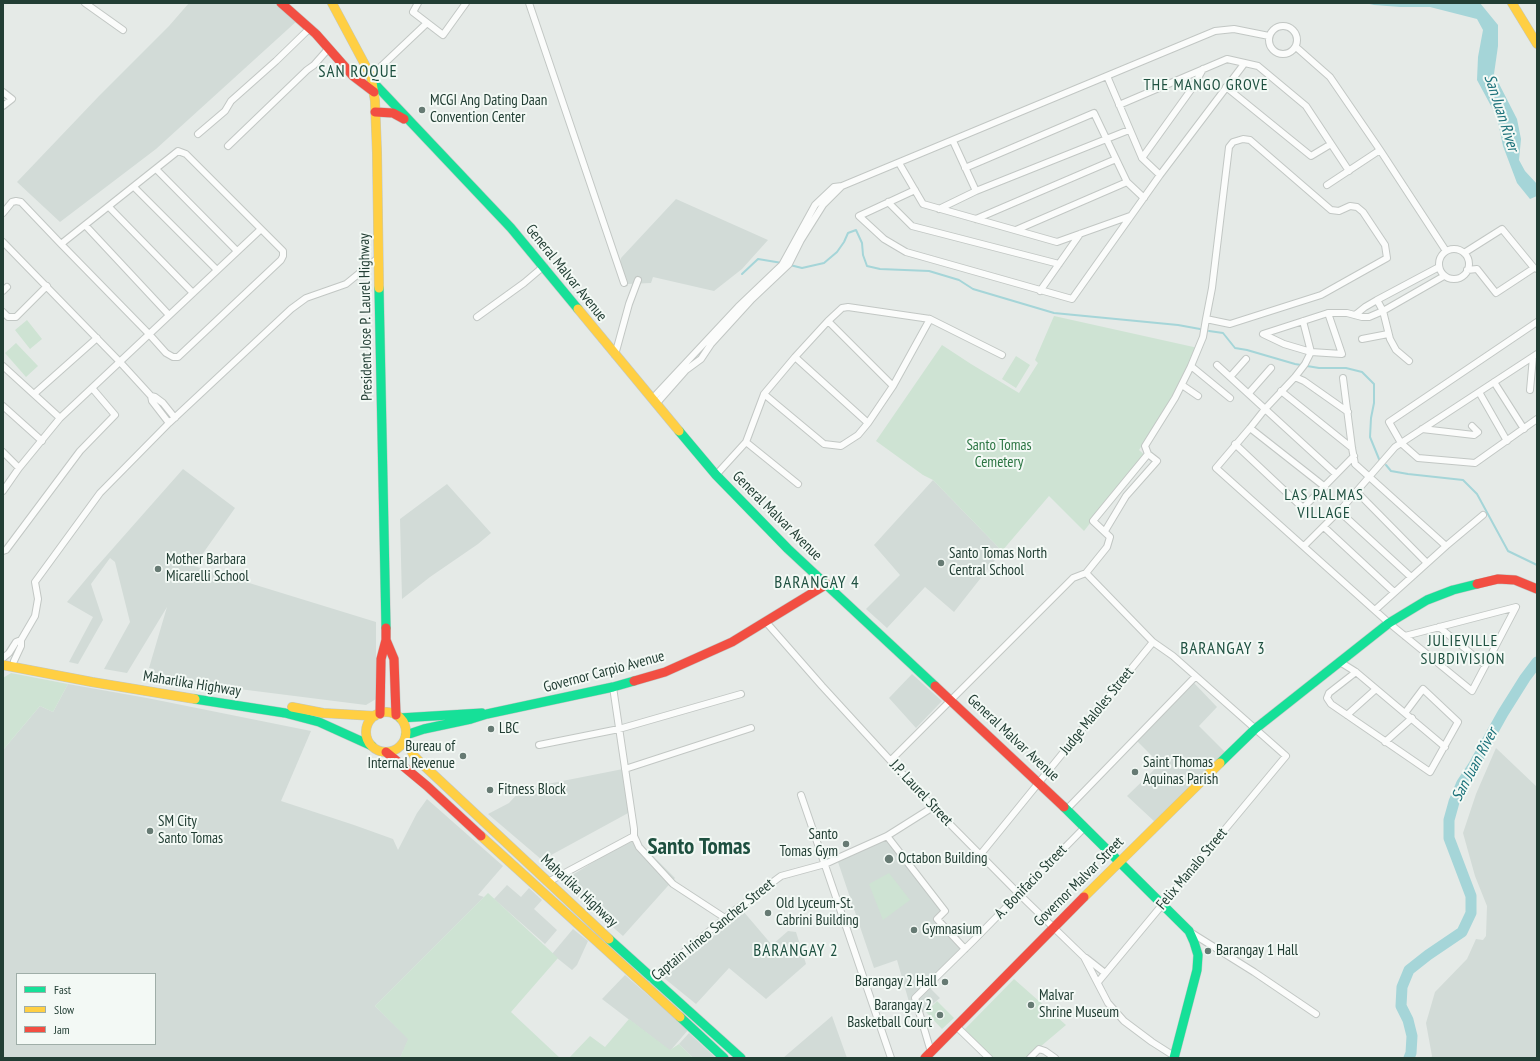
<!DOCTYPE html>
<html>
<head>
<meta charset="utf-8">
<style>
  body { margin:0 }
  #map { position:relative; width:1540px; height:1061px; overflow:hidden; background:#e5eae7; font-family:"PT Sans Narrow",sans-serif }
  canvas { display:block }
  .frame { position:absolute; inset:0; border:4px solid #223e34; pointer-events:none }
  .legend { position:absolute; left:16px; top:973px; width:140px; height:72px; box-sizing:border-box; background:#f3f9f5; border:1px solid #9faea8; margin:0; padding:5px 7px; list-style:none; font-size:12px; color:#223e34 }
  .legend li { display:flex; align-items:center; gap:8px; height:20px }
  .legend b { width:20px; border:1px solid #9faea8 }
</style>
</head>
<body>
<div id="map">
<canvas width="1540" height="1061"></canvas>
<div class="frame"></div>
<ul class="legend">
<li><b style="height:5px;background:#16e098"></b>Fast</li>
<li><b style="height:5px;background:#ffcf43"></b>Slow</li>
<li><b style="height:5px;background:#f24e42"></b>Jam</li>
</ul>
</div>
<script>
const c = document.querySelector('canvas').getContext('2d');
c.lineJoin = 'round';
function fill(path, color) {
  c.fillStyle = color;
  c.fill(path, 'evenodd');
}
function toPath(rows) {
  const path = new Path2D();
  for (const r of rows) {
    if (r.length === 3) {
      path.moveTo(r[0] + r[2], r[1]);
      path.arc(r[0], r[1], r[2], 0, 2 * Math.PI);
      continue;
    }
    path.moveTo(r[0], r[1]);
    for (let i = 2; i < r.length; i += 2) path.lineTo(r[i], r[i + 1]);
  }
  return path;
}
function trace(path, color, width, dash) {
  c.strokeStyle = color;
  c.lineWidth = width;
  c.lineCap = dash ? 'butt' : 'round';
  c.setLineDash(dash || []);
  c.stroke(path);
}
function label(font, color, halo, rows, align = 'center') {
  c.font = font + ' "PT Sans Narrow",sans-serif';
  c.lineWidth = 4;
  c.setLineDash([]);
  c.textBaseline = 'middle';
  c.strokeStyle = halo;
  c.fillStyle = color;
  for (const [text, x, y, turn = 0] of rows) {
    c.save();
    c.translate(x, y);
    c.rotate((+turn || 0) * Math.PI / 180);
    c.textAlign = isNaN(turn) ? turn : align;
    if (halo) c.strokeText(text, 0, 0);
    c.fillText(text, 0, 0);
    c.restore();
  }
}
fill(toPath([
  [189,3,252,4,279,3,298,20,156,149,60,222,17,182,99,96,169,26],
  [676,199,768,240,742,269,714,291,653,277,651,283,627,284,620,263,621,258],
  [183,469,235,508,194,566,376,622,376,699,366,705,152,678,154,669,149,668,167,607,127,673,104,669,130,622,115,562,110,558,91,584,103,620,78,664,69,662,93,617,67,602,92,572],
  [933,480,1002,551,954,612,925,587,887,628,866,609,900,575,874,545],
  [447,484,491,533,478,544,430,577,402,599,400,519],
  [912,674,942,701,916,728,889,698],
  [1194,683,1217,707,1199,726,1225,752,1155,822,1127,796,1160,764,1137,741],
  [68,684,147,698,311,731,281,801,354,825,393,839,398,850,417,813,427,799,503,866,478,895,484,897,375,1006,409,1039,400,1058,3,1058,3,750,40,706,53,712],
  [17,974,155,974,155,1044,17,1044],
  [1496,748,1537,787,1537,1058,1431,1058,1432,1056,1426,1023,1435,992,1467,959,1476,939,1483,940,1486,936,1487,906,1475,876,1463,833,1476,794],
  [623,769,630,812,542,860,488,814,509,803,522,789],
  [634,837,675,878,623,936,561,882],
  [885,839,944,911,936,919,963,949,909,1002,897,960,874,968,838,862],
  [507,885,521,897,529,888,542,900,534,909,557,930,545,944,494,899],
  [743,911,772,945,788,931,796,932,806,964,766,999,729,968,696,1004,664,978],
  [573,929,588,941,577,965,572,970,552,954],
  [625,975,688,1030,670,1051,602,999],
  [929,987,940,998,922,1013,917,999],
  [832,1016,847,1058,783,1058],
  [689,1033,716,1058,693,1058,679,1044]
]), '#d2dbd7');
fill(toPath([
  [1054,316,1198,348,1182,385,1139,450,1147,457,1119,486,1084,531,1049,496,1002,551,933,480,923,475,876,441,942,345,971,364,1019,393,1038,363,1035,360],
  [27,320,42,339,30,349,15,330],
  [16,343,38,366,26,377,5,353],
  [1016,356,1030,365,1016,388,1002,379],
  [11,673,68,684,53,712,40,706,3,750,3,678],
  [889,873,910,900,883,920,869,884],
  [488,893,558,958,511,1012,560,1058,400,1058,408,1039,375,1006],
  [1014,979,1066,1025,1027,1058,992,1058,964,1030],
  [937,1001,954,1018,942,1029,926,1012],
  [629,1019,670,1050,679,1044,693,1058,569,1058,590,1036,605,1047]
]), '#cee3d3');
fill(toPath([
  [1365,3,1480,3,1498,25,1498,46,1494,74,1517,119,1521,139,1519,160,1525,171,1537,184,1537,196,1530,199,1517,183,1503,146,1497,117,1477,80,1478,57,1483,30,1477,19,1430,7,1400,7,1374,5]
]), '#a5d5d8');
trace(toPath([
  [790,265,802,268,824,263,837,252,844,242,848,233,856,230,862,243,863,255,867,266,880,269,929,271,959,280,973,289,1054,313,1178,325,1200,329],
  [742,274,758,259,782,263],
  [1209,331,1223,333,1235,348,1247,350,1295,364,1319,368,1346,368,1362,372,1374,384,1374,403,1371,418,1370,437,1379,459],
  [1386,465,1391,471,1408,474,1463,480,1477,494,1508,551,1537,565]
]), '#a5d5d8', 2);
trace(toPath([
  [1409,1058,1411,1053,1412,1036,1408,1020,1401,1006,1402,987,1409,970,1428,955,1462,932,1471,913,1471,896,1449,838,1449,820,1454,802,1462,783,1474,765,1503,713,1525,678,1537,662]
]), '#a5d5d8', 11);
const street = toPath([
  [85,3,123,30],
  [418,3,413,12,443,35,466,3],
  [529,3,624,283],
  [1283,40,14],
  [1296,47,1330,77,1380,150,1446,251],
  [371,76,427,23],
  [1107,76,1142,158,1160,175],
  [1226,87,1311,156,1331,144],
  [3,92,12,99,3,106],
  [1119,105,1227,59,1258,66,1306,106,1349,171],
  [198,134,225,111,231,101,276,61,310,28],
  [953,141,976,191,1129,130],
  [228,146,307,70,314,65,329,48],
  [1142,158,1193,87,1203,69],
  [899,163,923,204,1057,242,1130,216],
  [965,168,1094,113,1127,182,1144,198],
  [156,169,237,251],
  [1327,185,1380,150],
  [842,186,1215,31,1234,29,1269,36],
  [134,187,217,270],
  [915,190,859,216,884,239,906,252,1072,299,1160,175,1244,64],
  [888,202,912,226,1059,264],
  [109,207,193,293],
  [939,209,976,191],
  [3,213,12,202,16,201,21,202,61,244,149,334,166,353,173,357,178,357,281,260,283,256,283,251,186,154,178,151,61,244],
  [976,219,1116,159],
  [85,225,169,315],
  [1016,230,1127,182],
  [3,242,119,361,151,396,152,401,169,423],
  [1454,264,15],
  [1464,253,1502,229,1534,268],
  [1467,270,1477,269,1496,293,1534,268,1537,269],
  [3,291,7,287],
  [1040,291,1080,234],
  [1377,300,1383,311,1390,339,1396,350,1409,361],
  [3,312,8,317,16,317,47,286],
  [1328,313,1342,354,1311,352,1284,344,1263,334,1328,313],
  [1328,313,1347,313,1362,317,1369,317,1383,311,1444,276],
  [1355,315,1365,307,1377,300,1439,267],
  [477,317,524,283,544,266],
  [828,321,893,386],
  [1303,321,1311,352,1305,364,1295,377,1265,409,1250,428,1216,468,1389,623,1472,691,1516,607,1405,636],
  [1537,322,1389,422,1401,443,1418,458,1475,463,1537,419],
  [1362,339,1388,334],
  [615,355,629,304,638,280],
  [795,357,868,423],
  [1217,365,1336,474],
  [3,366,60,418],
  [1191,366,1230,398],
  [1230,377,1246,359],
  [1295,377,1304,381,1348,412],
  [1343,378,1352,448,1355,464,1446,546],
  [1494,382,1524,429],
  [1182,385,1198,396],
  [1530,390,1533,357],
  [1281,391,1352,448],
  [1479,392,1507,441],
  [1249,393,1271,368],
  [34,394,97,338],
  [764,394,824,444,841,446,858,435,868,423,893,386,930,319],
  [151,396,155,397,163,403,175,418],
  [652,399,738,307,782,265,815,205,834,187,842,186,823,205,801,240,789,264,752,299,711,344,701,359,686,370,656,404],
  [3,406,42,441],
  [1250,428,1325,487],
  [1422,429,1474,435,1478,432,1472,426],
  [746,442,798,484],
  [1235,444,1303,508,1354,456],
  [3,452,19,468],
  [716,475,746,442,764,394,795,357,828,321,842,308,848,307,930,319,1002,355],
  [3,491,19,468,60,418,260,230],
  [1357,492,1427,563],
  [1339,511,1411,577],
  [1324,527,1394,592],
  [1105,531,1126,496,1157,461,1148,454],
  [1304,546,1343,507,1395,447,1537,354],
  [3,551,6,550,80,451,115,415,92,388],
  [1086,573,1107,547,1110,537,1093,521,1148,454,1145,446,1175,398,1191,366,1203,337,1206,319,1212,288,1229,147,1233,142,1243,139,1250,140,1331,210,1339,211,1350,206,1357,207,1363,212,1385,245,1387,258,1321,295,1230,324,1206,319],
  [1375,610,1446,546,1483,515],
  [766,622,822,686,933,807,1019,894,1084,957,1108,1003,1124,1021,1152,1042,1174,1056],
  [1439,627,1485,665],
  [3,658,9,653,16,642,21,640],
  [14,661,21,646,21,640,35,616,38,599,35,582,100,493,169,423,291,309,306,298,346,284,378,258],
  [1340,662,1356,672,1445,747],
  [1356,672,1329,693,1327,698,1331,704,1430,772,1458,722,1423,689,1405,713],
  [1347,715,1376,689],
  [1385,742,1412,718],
  [539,745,619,729,741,694],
  [891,760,1073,578,1086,573,1153,642,1173,656,1286,756,1098,982],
  [625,769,751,728],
  [801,795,891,1058],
  [1067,809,1195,677],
  [634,836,639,847,673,884,725,918],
  [887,836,945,911,937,919,965,949],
  [980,855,1153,642],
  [548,882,634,836,634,829,613,687],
  [1190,932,1254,972,1316,1014],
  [1086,958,1105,973],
  [651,979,730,914,781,876,825,864,838,858,887,836,933,807],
  [957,1027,989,1058],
  [931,1052,915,998,974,940,1085,827],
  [1030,1058,1039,1049,1045,1051,1055,1058]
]);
const fast = toPath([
  [372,81,511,228,578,309],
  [379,288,386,628],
  [679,431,716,475,788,549,935,686],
  [195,699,285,713,319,722,372,746],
  [400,718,482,713],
  [406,735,424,729,471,719,487,714,613,687,634,681],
  [1220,763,1255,729,1389,623,1427,600,1453,590,1477,584],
  [1064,807,1189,931,1194,942,1198,955,1197,970,1174,1058],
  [609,939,741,1058],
  [680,1017,724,1058]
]);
const slow = toPath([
  [332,3,371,76,375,101,377,153,379,288],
  [1512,3,1537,44],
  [578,309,679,431],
  [3,665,92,682,195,699],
  [292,707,323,713,375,716],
  [386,732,20],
  [405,739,414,756,419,761,609,939],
  [481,836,680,1017],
  [1084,897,1220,763]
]);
const jam = toPath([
  [281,3,316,34,353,76,374,92],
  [375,112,393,113,404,119],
  [1477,584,1498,579,1515,580,1537,589],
  [386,640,394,659,396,715],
  [634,681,665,672,732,642,827,584],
  [935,686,1064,807],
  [380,714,381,659,386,640,386,628],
  [386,752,427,786,481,836],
  [925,1058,1084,897]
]);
trace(street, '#c2c7c4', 8);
trace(fast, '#c0c7c4', 10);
trace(slow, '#c0c7c4', 10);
trace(jam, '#c0c7c4', 10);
trace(street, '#fbfcfb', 6);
trace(fast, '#16e098', 9);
trace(slow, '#ffcf43', 9);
trace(jam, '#f24e42', 9);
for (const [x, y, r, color] of [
  [422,110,4,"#667a73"],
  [941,563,4,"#667a73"],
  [158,569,4,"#667a73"],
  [491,729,4,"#667a73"],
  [463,756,4,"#667a73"],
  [1135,772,4,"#667a73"],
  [490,790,4,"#667a73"],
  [150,831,4,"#667a73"],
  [846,844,4,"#667a73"],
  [889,859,5,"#667a73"],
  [768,913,4,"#667a73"],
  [914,930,4,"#667a73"],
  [1208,951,4,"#667a73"],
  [945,982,4,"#667a73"],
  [1031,1005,4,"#667a73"],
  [940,1015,4,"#667a73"]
]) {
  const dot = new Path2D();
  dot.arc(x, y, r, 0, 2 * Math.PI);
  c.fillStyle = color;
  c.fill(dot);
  trace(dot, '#f3f9f5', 1.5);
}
label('15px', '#223e34', '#f3f9f5', [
  ["MCGI Ang Dating Daan",430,101],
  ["Convention Center",430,118],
  ["Santo Tomas North",949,554],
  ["Central School",949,571],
  ["Mother Barbara",166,560],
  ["Micarelli School",166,577],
  ["LBC",499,729],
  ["Bureau of",455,747,"right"],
  ["Internal Revenue",455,764,"right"],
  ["Saint Thomas",1143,763],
  ["Aquinas Parish",1143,780],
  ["Fitness Block",498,790],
  ["SM City",158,822],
  ["Santo Tomas",158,839],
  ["Santo",838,835,"right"],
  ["Tomas Gym",838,852,"right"],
  ["Octabon Building",898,859],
  ["Old Lyceum-St.",776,904],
  ["Cabrini Building",776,921],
  ["Gymnasium",922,930],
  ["Barangay 1 Hall",1216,951],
  ["Barangay 2 Hall",937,982,"right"],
  ["Malvar",1039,996],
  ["Shrine Museum",1039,1013],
  ["Barangay 2",932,1006,"right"],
  ["Basketball Court",932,1023,"right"]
], 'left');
label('15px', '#223e34', '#f3f9f5', [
  ["General Malvar Avenue",566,273,51],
  ["President Jose P. Laurel Highway",366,317,-91],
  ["General Malvar Avenue",777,516,45],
  ["Governor Carpio Avenue",604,672,-15],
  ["Maharlika Highway",192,684,9],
  ["Judge Maloles Street",1097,711,-51],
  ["General Malvar Avenue",1013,738,43],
  ["J.P. Laurel Street",921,793,47],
  ["Felix Manalo Street",1192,869,-50],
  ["A. Bonifacio Street",1031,882,-46],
  ["Governor Malvar Street",1079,882,-45],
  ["Maharlika Highway",579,891,43],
  ["Captain Irineo Sanchez Street",713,930,-39]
]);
label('15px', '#2c7543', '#f3f9f5', [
  ["Santo Tomas",999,446],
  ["Cemetery",999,463]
]);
c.letterSpacing = '1px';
label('16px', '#1e5040', '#f3f9f5', [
  ["THE MANGO GROVE",1206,85],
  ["LAS PALMAS",1324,495],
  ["VILLAGE",1324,513],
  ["JULIEVILLE",1463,641],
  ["SUBDIVISION",1463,659]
]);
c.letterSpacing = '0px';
label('italic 16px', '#1b717a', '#f3f9f5', [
  ["San Juan River",1501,113,72],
  ["San Juan River",1475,765,-62]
]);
c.letterSpacing = '1px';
label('17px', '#1e5040', '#f3f9f5', [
  ["SAN ROQUE",358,72],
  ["BARANGAY 4",817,583],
  ["BARANGAY 3",1223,649],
  ["BARANGAY 2",796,951]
]);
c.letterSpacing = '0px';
label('bold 23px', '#1e5040', '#f3f9f5', [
  ["Santo Tomas",699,847]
]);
</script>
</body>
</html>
